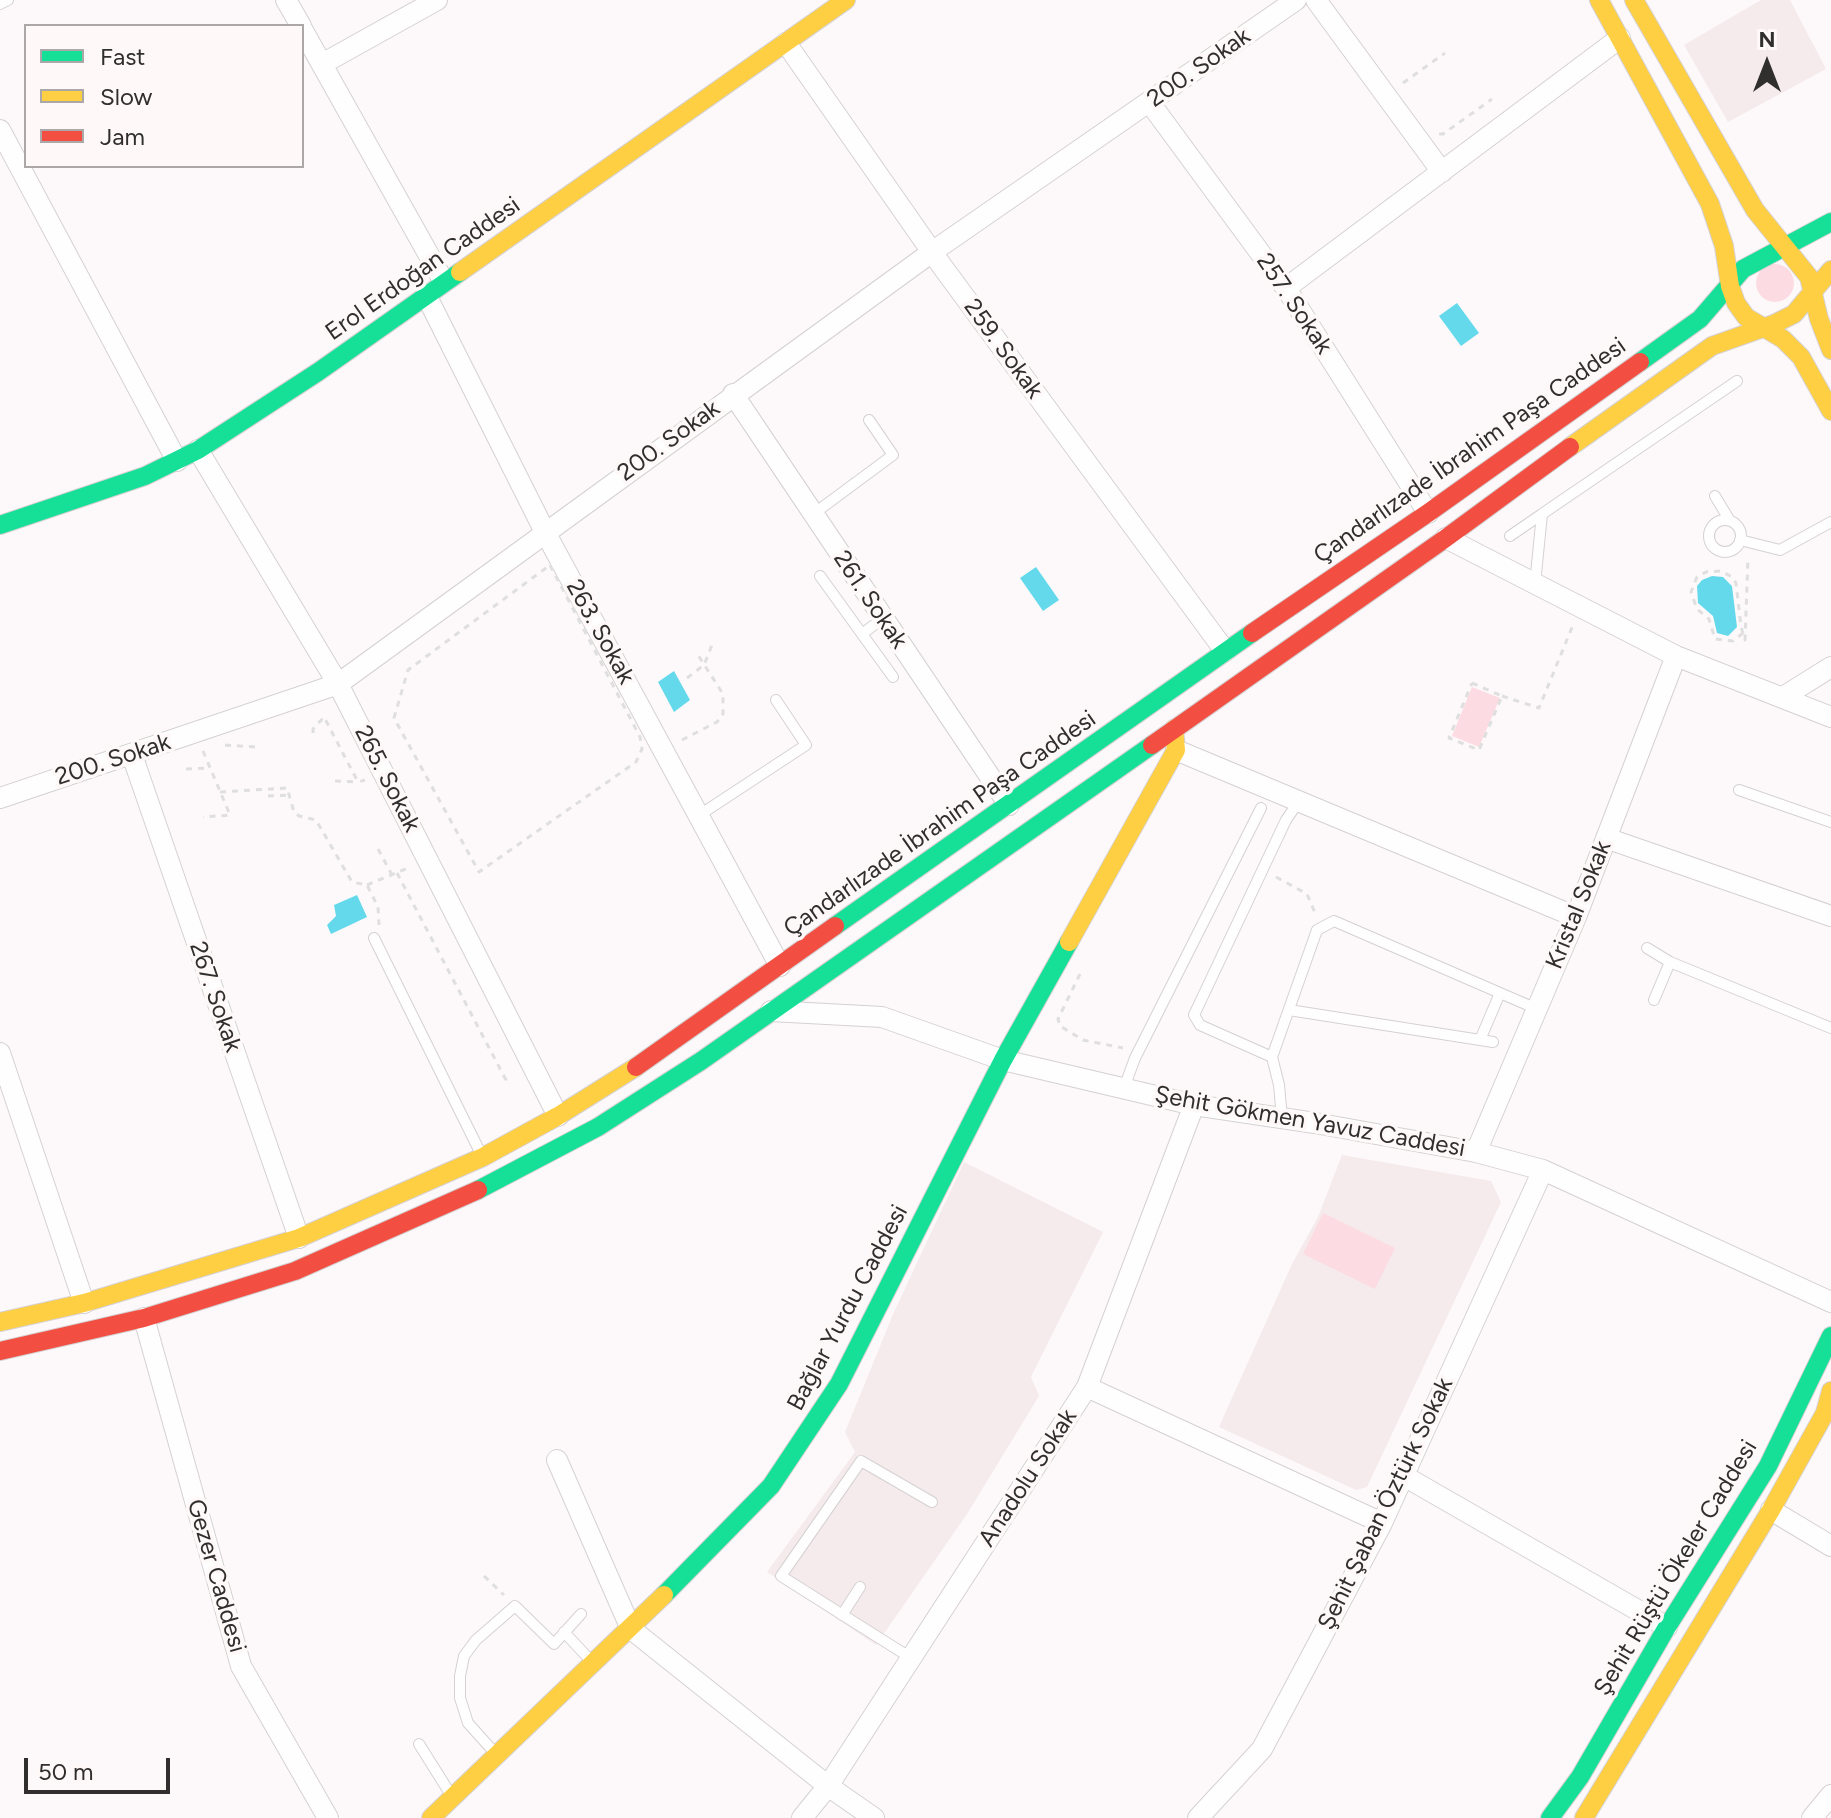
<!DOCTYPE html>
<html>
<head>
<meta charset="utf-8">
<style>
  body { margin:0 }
  #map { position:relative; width:1831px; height:1818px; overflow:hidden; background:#fdf9fa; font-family:Figtree,sans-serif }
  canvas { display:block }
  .legend { position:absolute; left:24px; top:24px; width:280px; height:144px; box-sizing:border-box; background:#fef8f9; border:2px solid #aca7a8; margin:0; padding:10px 14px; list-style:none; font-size:24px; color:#312e2e }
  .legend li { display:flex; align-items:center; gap:16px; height:40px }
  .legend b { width:40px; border:2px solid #aca7a8 }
  .north { position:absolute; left:1727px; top:24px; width:80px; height:80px; -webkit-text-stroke:6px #fef8f9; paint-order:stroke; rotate:0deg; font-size:22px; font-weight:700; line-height:32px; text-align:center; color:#312e2e }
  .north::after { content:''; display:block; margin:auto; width:28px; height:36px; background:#312e2e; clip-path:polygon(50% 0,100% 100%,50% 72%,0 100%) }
  .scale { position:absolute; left:24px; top:1758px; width:146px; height:36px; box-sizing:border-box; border:4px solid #312e2e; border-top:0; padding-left:10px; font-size:24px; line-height:28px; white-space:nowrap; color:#312e2e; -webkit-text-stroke:6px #fef8f9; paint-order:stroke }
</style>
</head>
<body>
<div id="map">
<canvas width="1831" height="1818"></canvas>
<ul class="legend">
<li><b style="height:10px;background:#16e098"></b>Fast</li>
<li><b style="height:10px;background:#ffcf43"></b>Slow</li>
<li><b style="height:10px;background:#f24e42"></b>Jam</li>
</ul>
<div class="north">N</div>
<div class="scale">50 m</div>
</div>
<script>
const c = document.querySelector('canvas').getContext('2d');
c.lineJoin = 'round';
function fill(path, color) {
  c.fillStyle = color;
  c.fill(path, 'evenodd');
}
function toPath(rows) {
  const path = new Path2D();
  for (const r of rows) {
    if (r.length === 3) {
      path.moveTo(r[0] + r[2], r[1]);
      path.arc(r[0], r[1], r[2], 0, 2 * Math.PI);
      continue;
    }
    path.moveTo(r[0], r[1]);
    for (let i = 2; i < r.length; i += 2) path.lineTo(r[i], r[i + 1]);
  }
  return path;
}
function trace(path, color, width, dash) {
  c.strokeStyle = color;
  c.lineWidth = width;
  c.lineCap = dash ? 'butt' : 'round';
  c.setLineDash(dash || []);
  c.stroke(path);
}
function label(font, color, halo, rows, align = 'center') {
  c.font = font + ' Figtree,sans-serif';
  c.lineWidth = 7;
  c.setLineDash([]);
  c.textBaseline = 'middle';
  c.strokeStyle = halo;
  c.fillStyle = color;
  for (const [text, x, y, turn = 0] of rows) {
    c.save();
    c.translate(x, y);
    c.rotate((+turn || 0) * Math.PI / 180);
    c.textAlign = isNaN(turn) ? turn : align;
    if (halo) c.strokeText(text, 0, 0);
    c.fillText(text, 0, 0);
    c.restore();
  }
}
fill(toPath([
  [1761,0,1790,0,1826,69,1728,122,1684,45],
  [1342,1155,1491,1181,1501,1202,1367,1487,1356,1490,1219,1427,1292,1264,1318,1217],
  [964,1162,1103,1232,1031,1377,1039,1396,967,1514,876,1645,767,1572,855,1452,845,1432,894,1312]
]), '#f5eaec');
fill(toPath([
  [1775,283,19],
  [1472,687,1500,698,1479,747,1452,736],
  [1323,1213,1395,1248,1375,1289,1303,1254]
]), '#fcdce2');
fill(toPath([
  [1457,303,1479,333,1461,346,1439,316],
  [1036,567,1059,600,1043,611,1020,578],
  [1712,576,1723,577,1732,586,1737,627,1728,636,1717,633,1713,616,1698,603,1697,586,1702,580],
  [674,671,690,700,674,712,658,682],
  [357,895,367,917,331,934,327,925,336,916,334,905]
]), '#64d9eb');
const lane = toPath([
  [0,4,8,0],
  [1715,496,1730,521],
  [812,515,893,455,869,420],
  [1725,536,16],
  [1510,536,1542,514],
  [1740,540,1780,550,1831,522],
  [820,576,893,677],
  [1535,584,1542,514,1737,381],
  [862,634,882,619],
  [1739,790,1831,822],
  [698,816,806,745,776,700],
  [374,938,482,1156],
  [1647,948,1670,962,1831,1028],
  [1654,1000,1670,962],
  [1289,1010,1493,1042],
  [1480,1040,1500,993],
  [1272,1057,1200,1025,1194,1015,1286,820,1299,801],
  [1124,1088,1135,1058,1261,808],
  [1282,1118,1279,1085,1272,1057,1317,930,1334,921,1537,1009],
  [842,1615,860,1587],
  [564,1632,593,1663],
  [911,1658,781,1576,861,1461,932,1502],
  [419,1744,451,1795],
  [494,1752,468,1723,460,1698,460,1676,464,1656,476,1640,515,1606,554,1644,581,1614]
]);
const street = toPath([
  [286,0,301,26],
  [1316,0,1442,172],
  [302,29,444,282],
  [786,43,939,262,1225,651],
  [322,64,437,0],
  [1150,103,1286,288,1428,513],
  [0,130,177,461],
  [1286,288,1620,38],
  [426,295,545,532,780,966],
  [733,394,1009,805],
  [198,450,338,684,558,1116],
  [1446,538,1676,656,1831,717],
  [1783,697,1831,667],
  [1176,750,1576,917],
  [132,755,299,1238],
  [0,798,338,684,932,252,1296,0],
  [1606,838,1831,916],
  [771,1011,882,1017,1003,1060,1194,1105,1315,1123,1476,1152,1543,1170,1831,1302],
  [0,1053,84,1303],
  [1476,1152,1576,917,1676,656],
  [144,1318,241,1666,328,1818],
  [1087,1387,1382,1523],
  [557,1460,631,1629,828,1786,874,1818],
  [1404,1476,1667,1627],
  [1771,1510,1831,1546],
  [802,1818,828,1786,1087,1387,1194,1105],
  [1198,1818,1262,1749,1382,1523,1543,1170],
  [1812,1818,1831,1795]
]);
const fast = toPath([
  [1640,362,1700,319,1743,269,1831,222],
  [0,525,145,476,198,450,318,372,460,272],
  [835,926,1252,633],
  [478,1190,598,1127,701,1061,1152,745],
  [664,1595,771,1486,839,1384,1003,1060,1069,942],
  [1550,1818,1580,1777,1667,1627,1768,1466,1831,1336]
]);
const slow = toPath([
  [1599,0,1710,204,1724,246,1730,286,1736,303,1746,317,1783,339,1801,357,1831,411],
  [1634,0,1755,210,1809,277,1819,319,1831,350],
  [460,272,846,0],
  [1570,447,1712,346,1774,324,1794,314,1831,270],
  [1069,942,1176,750,1174,729],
  [0,1322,84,1303,299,1238,483,1157,558,1116,636,1067],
  [431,1818,664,1595],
  [1584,1818,1771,1510,1825,1413,1831,1391]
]);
const jam = toPath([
  [1252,633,1428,513,1640,362],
  [1152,745,1446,538,1570,447],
  [636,1067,835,926],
  [0,1351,144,1318,295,1271,478,1190]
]);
trace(lane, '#d5d1d2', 12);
trace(street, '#d5d1d2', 22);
trace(fast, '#d5d1d2', 20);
trace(slow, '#d5d1d2', 20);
trace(jam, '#d5d1d2', 20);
trace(toPath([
  [1403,83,1445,53],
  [1439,134,1443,134,1492,99],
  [550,565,640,737,642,749,636,762,479,872,394,718,408,670,550,565],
  [1743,633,1733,641,1715,639,1709,619,1697,609,1691,592,1697,577,1706,572,1721,571,1732,577,1736,583,1741,627,1745,640,1748,558],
  [687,678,704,665,712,645],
  [1472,683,1502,696,1479,750,1449,738,1472,683],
  [1502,696,1539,708,1573,625],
  [313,733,313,729,324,717,358,782,365,780],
  [682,740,717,722,723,714,723,694,698,655],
  [225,745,255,747],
  [203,751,230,815,203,817],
  [186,769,210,768],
  [335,781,358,782],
  [220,792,287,788,294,812,299,816,316,820,352,882,367,885,378,907,379,925],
  [268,796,289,795],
  [378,849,392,875],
  [397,873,506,1080,503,1084],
  [1276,877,1307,894,1315,913],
  [367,885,408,868],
  [1080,974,1058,1019,1060,1026,1083,1040,1123,1048],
  [484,1576,504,1595]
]), '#dfdfdf', 3, [6, 6]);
trace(lane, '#fffefe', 10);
trace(street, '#fffefe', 20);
trace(fast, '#16e098', 18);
trace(slow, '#ffcf43', 18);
trace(jam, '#f24e42', 18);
label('24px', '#312e2e', '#fef8f9', [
  ["200. Sokak",1199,68,-35],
  ["Erol Erdoğan Caddesi",423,269,-35],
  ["257. Sokak",1294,304,56],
  ["259. Sokak",1003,349,54],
  ["200. Sokak",669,441,-36],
  ["Çandarlızade İbrahim Paşa Caddesi",1470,451,-35],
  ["261. Sokak",870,600,56],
  ["263. Sokak",600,632,61],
  ["200. Sokak",113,760,-18],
  ["265. Sokak",387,779,63],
  ["Çandarlızade İbrahim Paşa Caddesi",940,824,-35],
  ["Kristal Sokak",1579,905,-68],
  ["267. Sokak",215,997,71],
  ["Şehit Gökmen Yavuz Caddesi",1310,1122,10],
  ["Bağlar Yurdu Caddesi",848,1308,-62],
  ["Anadolu Sokak",1028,1478,-57],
  ["Şehit Şaban Öztürk Sokak",1386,1504,-64],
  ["Şehit Rüştü Ökeler Caddesi",1676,1568,-59],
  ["Gezer Caddesi",216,1576,74]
]);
</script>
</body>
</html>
